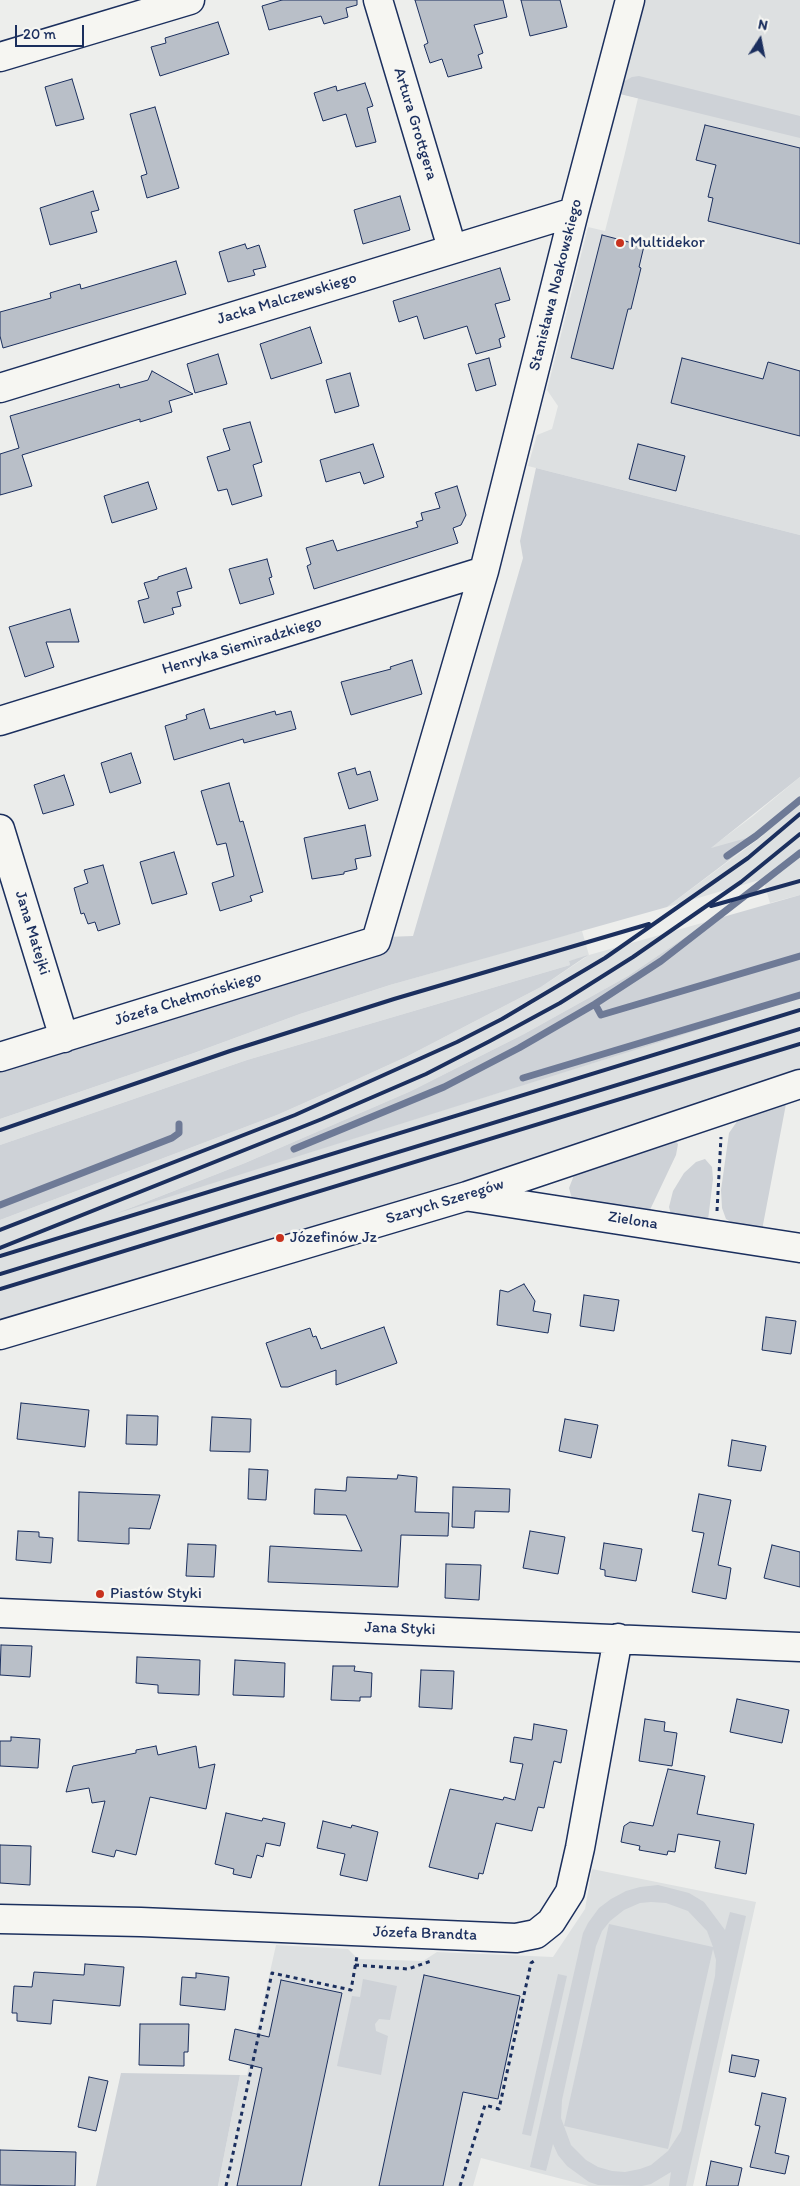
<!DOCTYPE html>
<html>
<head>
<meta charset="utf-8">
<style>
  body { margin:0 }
  #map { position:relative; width:800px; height:2186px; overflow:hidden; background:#edeeec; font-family:Itim,sans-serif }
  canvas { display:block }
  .north { position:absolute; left:735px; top:15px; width:50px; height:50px; -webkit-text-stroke:4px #f6f6f2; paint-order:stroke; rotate:11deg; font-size:14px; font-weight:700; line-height:20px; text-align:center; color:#1b2f5e }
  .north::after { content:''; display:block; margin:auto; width:18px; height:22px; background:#1b2f5e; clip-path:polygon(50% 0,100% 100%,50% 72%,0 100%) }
  .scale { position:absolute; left:15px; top:25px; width:69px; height:22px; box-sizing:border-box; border:2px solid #1b2f5e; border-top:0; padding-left:6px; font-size:15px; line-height:18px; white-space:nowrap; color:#1b2f5e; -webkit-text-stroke:4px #f6f6f2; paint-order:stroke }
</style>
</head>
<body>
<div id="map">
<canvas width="800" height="2186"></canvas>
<div class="north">N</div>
<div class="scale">20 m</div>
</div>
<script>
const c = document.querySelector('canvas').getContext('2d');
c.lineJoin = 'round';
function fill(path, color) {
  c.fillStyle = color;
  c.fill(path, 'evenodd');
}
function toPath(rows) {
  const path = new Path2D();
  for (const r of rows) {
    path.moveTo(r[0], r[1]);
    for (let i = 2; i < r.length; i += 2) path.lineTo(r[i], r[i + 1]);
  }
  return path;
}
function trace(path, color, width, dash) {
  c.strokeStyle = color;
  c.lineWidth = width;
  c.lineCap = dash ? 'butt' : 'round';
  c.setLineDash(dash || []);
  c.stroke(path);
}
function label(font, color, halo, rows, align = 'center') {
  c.font = font + ' Itim,sans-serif';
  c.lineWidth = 5;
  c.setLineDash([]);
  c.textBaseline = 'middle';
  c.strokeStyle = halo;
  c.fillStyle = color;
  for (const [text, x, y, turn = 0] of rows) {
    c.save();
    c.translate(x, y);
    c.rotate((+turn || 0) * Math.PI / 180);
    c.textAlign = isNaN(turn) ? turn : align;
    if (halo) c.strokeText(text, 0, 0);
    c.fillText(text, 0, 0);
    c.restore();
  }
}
fill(toPath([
  [646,0,800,0,800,535,528,466,537,435,552,429,558,406,547,390,588,227,605,231,624,157,638,98,620,94],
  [800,777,800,895,770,903,763,879,667,907,764,835,709,849,753,816],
  [709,921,628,976,524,1034,411,1091,245,1163,125,1210,800,998,800,1071,680,1114,0,1330,0,1220,277,1115,338,1088,406,1057,541,987,586,957,569,961,570,965,247,1060,0,1145,0,1119,194,1053,300,1014,390,985,554,938,582,931,589,955],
  [592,1869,756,1902,693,2186,589,2186,481,2158,473,2186,218,2186,240,2075,247,2075,276,1945,348,1949,358,1959,423,1961,437,1952,553,1957,585,1909]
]), '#dde0e1');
fill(toPath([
  [639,76,800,116,800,138,620,94,623,82,632,77],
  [536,468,800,535,800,777,711,848,765,833,667,907,390,985,300,1014,194,1053,0,1119,0,1071,377,957,386,937,413,936,523,558,520,541],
  [800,895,800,998,115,1214,245,1163,411,1091,524,1034,628,976,709,921],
  [588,955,541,987,406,1057,338,1088,277,1115,0,1220,0,1145,247,1060,570,965,569,961],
  [786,1104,762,1230,740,1227,726,1219,722,1208,721,1190,729,1133,738,1120,746,1115],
  [674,1139,678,1144,676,1155,648,1214,574,1206,569,1188,576,1170],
  [705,1159,712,1167,713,1179,708,1220,672,1219,669,1207,673,1191,684,1173,696,1162],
  [658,1885,689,1893,704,1902,725,1930,730,1912,746,1916,686,2186,669,2186,671,2172,651,2184,642,2186,598,2185,589,2182,567,2166,558,2155,553,2144,546,2171,530,2167,583,1933,588,1923,599,1908,611,1899,626,1891,640,1887],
  [651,1902,666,1903,688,1911,707,1931,713,1947,609,1924,564,2126,668,2149,713,1949,716,1960,715,1976,681,2131,668,2151,651,2165,640,2169,625,2172,612,2171,598,2167,586,2160,571,2145,561,2118,562,2100,596,1946,602,1931,610,1921,624,1910,640,1903],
  [558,1974,567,1976,531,2136,522,2134],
  [363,1979,397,1986,390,2020,379,2019,375,2024,376,2031,388,2036,381,2075,337,2066,352,1996,360,1997],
  [121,2073,240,2075,218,2186,96,2186]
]), '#ced2d7');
trace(toPath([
  [727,856,756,836,800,800],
  [595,1004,601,1015,800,956],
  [523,1078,800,995],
  [294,1149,444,1087,519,1048,595,1004,661,961,800,853],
  [0,1205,172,1138,179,1133,179,1124]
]), '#6e7a96', 7);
const building = toPath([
  [282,0,357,0,357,5,346,8,348,17,324,24,321,16,269,30,262,6,282,0],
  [415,0,503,0,507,17,474,25,483,53,478,55,482,68,448,77,442,59,430,63,424,45,428,43,415,0],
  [521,0,560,0,567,27,530,36,521,0],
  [218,22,229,54,160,76,151,47,166,43,165,38,218,22],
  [72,79,84,119,56,126,45,87,72,79],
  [365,83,373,106,367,108,376,142,356,147,346,114,323,121,314,93,336,86,337,91,365,83],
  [155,107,179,188,147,198,141,176,147,174,130,114,155,107],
  [705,125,800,148,800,244,708,221,713,198,708,197,716,165,696,160,705,125],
  [93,191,99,210,91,212,97,232,50,245,40,208,93,191],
  [400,196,410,230,363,244,354,210,400,196],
  [602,235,644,246,639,267,641,268,631,309,628,309,613,369,571,358,602,235],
  [245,244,247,249,259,245,266,267,253,270,255,275,228,282,219,252,245,244],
  [176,261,186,294,3,348,0,336,0,312,51,298,50,293,80,284,81,289,176,261],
  [500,268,510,300,495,304,505,337,499,339,501,347,476,354,467,326,424,339,417,316,399,322,393,301,500,268],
  [310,327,322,363,271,379,260,344,310,327],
  [218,354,227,384,195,393,187,364,218,354],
  [489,358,496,385,476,391,468,364,489,358],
  [682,358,763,379,768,362,800,371,800,436,671,403,682,358],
  [152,371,193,394,169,401,172,412,140,422,140,419,22,455,32,486,0,495,0,454,19,448,10,416,119,384,120,388,148,380,152,371],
  [350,373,359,406,335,413,326,380,350,373],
  [250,422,262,462,253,465,262,496,232,505,227,489,218,491,207,457,230,450,223,429,250,422],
  [373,444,384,477,364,484,360,472,326,482,320,460,373,444],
  [638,444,685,456,676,491,629,479,638,444],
  [148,482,157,509,112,523,104,496,148,482],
  [457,486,466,515,461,525,453,528,458,543,314,589,307,566,311,564,306,548,333,540,337,551,418,527,416,522,423,520,421,513,440,508,435,493,457,486],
  [267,559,272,577,269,578,274,594,240,604,229,569,267,559],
  [186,568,192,588,177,592,181,606,172,608,174,614,144,623,138,601,149,598,144,583,158,579,158,577,186,568],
  [70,609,79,642,46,642,54,667,25,677,9,627,70,609],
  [412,660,422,694,351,715,341,682,391,669,390,667,412,660],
  [204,709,210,729,275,711,276,715,291,711,296,729,244,743,243,739,174,760,165,726,187,719,186,715,204,709],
  [131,753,141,783,110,793,101,763,131,753],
  [355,768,357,775,370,771,378,800,349,809,338,773,355,768],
  [64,775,74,805,43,814,34,785,64,775],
  [229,783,240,822,243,821,263,892,250,896,252,901,220,911,212,883,234,876,226,843,217,845,201,791,229,783],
  [365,825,371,856,355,859,357,869,344,872,344,874,312,879,304,838,365,825],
  [174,852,187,894,152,904,140,862,174,852],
  [103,865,120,924,98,931,95,922,88,924,84,913,81,914,74,888,88,883,84,870,103,865],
  [524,1284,535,1301,533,1311,551,1314,548,1333,497,1325,500,1290,508,1292,524,1284],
  [584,1295,619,1300,614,1331,580,1326,584,1295],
  [766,1317,796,1321,791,1354,762,1350,766,1317],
  [384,1327,397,1363,336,1385,336,1370,288,1387,281,1387,266,1343,310,1328,313,1337,316,1336,321,1349,384,1327],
  [21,1403,89,1410,85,1447,17,1439,21,1403],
  [127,1415,158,1416,157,1445,126,1444,127,1415],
  [212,1417,251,1419,250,1452,210,1451,212,1417],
  [565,1419,598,1425,591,1458,559,1451,565,1419],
  [732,1440,766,1446,761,1471,728,1466,732,1440],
  [249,1469,268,1470,266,1500,248,1499,249,1469],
  [398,1475,417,1477,415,1512,449,1513,448,1536,401,1535,398,1587,268,1582,270,1546,362,1551,346,1515,314,1514,315,1489,346,1491,347,1477,397,1479,398,1475],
  [453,1487,510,1489,509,1512,475,1511,474,1528,452,1527,453,1487],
  [79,1492,101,1493,160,1495,150,1529,129,1528,129,1544,78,1541,79,1492],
  [699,1494,731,1500,718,1565,731,1568,726,1599,692,1592,704,1533,692,1531,699,1494],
  [18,1531,39,1532,39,1537,53,1538,51,1563,16,1560,18,1531],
  [530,1531,565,1537,558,1574,523,1568,530,1531],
  [604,1543,642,1549,636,1581,605,1576,605,1570,600,1569,604,1543],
  [188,1544,216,1545,214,1577,186,1576,188,1544],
  [772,1545,800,1552,800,1587,764,1578,772,1545],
  [446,1564,481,1565,479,1600,445,1598,446,1564],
  [1,1645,32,1646,30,1677,0,1675,1,1645],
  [137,1657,200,1660,199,1695,158,1693,158,1685,136,1683,137,1657],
  [235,1660,285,1663,284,1697,233,1695,235,1660],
  [333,1666,355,1666,354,1671,372,1673,371,1697,360,1697,360,1701,331,1700,333,1666],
  [421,1670,454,1671,452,1709,419,1707,421,1670],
  [737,1699,789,1710,782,1743,730,1732,737,1699],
  [645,1719,665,1722,664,1731,677,1733,672,1766,639,1761,645,1719],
  [534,1724,567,1730,561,1763,554,1761,544,1808,538,1807,532,1831,496,1823,483,1874,479,1873,478,1879,429,1867,450,1789,503,1800,504,1797,515,1800,523,1764,510,1762,514,1737,532,1740,534,1724],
  [11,1737,40,1739,38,1768,0,1766,0,1741,11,1741,11,1737],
  [156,1746,158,1755,196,1746,199,1768,215,1764,206,1809,150,1797,136,1855,116,1850,114,1857,92,1852,105,1801,92,1803,89,1788,66,1792,73,1766,136,1753,136,1750,156,1746],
  [668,1769,705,1776,697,1814,754,1824,746,1874,715,1868,720,1841,678,1834,675,1852,668,1851,667,1855,639,1850,640,1846,621,1842,624,1826,630,1822,653,1826,668,1769],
  [226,1813,262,1821,263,1818,285,1823,280,1846,266,1843,263,1857,257,1855,251,1878,233,1874,234,1869,215,1864,226,1813],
  [323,1821,351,1828,352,1825,378,1832,367,1881,340,1875,345,1854,317,1848,323,1821],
  [0,1845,31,1846,30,1885,0,1883,0,1845],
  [85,1964,124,1967,120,2006,53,2000,51,2024,17,2021,17,2013,12,2013,14,1986,32,1987,34,1972,84,1975,85,1964],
  [196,1973,229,1977,225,2010,180,2005,182,1977,196,1978,196,1973],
  [424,1975,520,1996,498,2099,463,2092,443,2186,379,2186,424,1975],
  [281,1980,342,1993,324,2078,301,2186,237,2186,262,2068,229,2060,235,2029,269,2037,281,1980],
  [140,2024,189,2024,188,2052,184,2052,184,2066,139,2065,140,2024],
  [732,2055,759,2060,755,2077,729,2072,732,2055],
  [89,2077,108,2081,96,2131,78,2127,89,2077],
  [762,2093,786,2098,775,2153,789,2156,785,2174,750,2167,760,2126,755,2125,762,2093],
  [0,2150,76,2152,75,2186,0,2185,0,2150],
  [711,2161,742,2168,738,2186,706,2186,711,2161]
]);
fill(building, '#b9bfc8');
trace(building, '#1b2f5e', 1);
const minor = toPath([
  [378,0,452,248],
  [0,57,190,0],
  [0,388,574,212],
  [0,721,484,571],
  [0,829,64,1038],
  [0,1057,376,941,484,571,574,212,630,0],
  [471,1197,800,1248],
  [0,1335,467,1196,800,1084],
  [0,1613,800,1647],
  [0,1919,141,1922,516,1938,536,1934,551,1922,570,1892,580,1848,618,1638]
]);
trace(minor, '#1b2f5e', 31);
trace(toPath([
  [717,1211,721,1137],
  [355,1965,408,1969,431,1961],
  [226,2186,272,1973,351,1990,357,1956],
  [460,2186,485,2105,499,2109,531,1963,534,1961]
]), '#1b2f5e', 3, [4, 4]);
trace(minor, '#f6f6f2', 28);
trace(toPath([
  [711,906,800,881],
  [0,1130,230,1051,394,999,649,924],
  [0,1230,295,1115,457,1042,502,1019,605,958,748,858,800,814],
  [0,1248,322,1119,426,1074,490,1041,560,1003,633,957,741,882,800,834],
  [0,1256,800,1010],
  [0,1274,800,1029],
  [0,1289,800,1044]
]), '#1b2f5e', 4);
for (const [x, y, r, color] of [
  [620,243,5,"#c8321e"],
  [280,1238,5,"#c8321e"],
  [100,1594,5,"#c8321e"]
]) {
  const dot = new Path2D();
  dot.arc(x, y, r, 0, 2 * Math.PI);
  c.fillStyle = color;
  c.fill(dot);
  trace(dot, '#f6f6f2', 2);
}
label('16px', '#1b2f5e', '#f6f6f2', [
  ["Artura Grottgera",415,124,73],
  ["Stanisława Noakowskiego",556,285,-76],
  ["Jacka Malczewskiego",287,299,-17],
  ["Henryka Siemiradzkiego",242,646,-17],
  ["Jana Matejki",32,933,73],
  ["Józefa Chełmońskiego",188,999,-17],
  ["Szarych Szeregów",445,1202,-17],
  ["Zielona",633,1221,9],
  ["Jana Styki",400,1629,2],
  ["Józefa Brandta",425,1934,2]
]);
label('16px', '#1b2f5e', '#f6f6f2', [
  ["Multidekor",630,243],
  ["Józefinów Jz",290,1238],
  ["Piastów Styki",110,1594]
], 'left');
</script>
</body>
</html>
